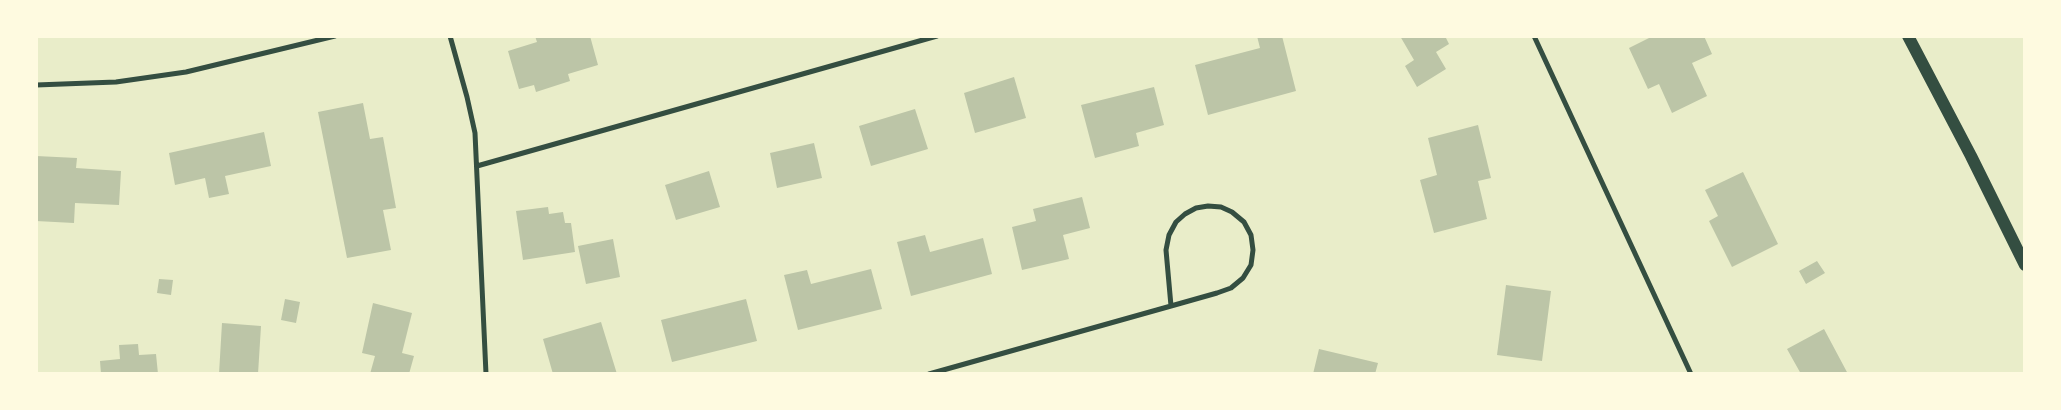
<!DOCTYPE html>
<html>
<head>
<meta charset="utf-8">
<style>
  body { margin:0 }
  #map { position:relative; width:2061px; height:410px; overflow:hidden; background:#e9edc9; font-family:"Crimson Pro",serif }
  canvas { display:block }
  .frame { position:absolute; inset:0; border:38px solid #fefae0; pointer-events:none }
</style>
</head>
<body>
<div id="map">
<canvas width="2061" height="410"></canvas>
<div class="frame"></div>
</div>
<script>
const c = document.querySelector('canvas').getContext('2d');
c.lineJoin = 'round';
function fill(path, color) {
  c.fillStyle = color;
  c.fill(path, 'evenodd');
}
function toPath(rows) {
  const path = new Path2D();
  for (const r of rows) {
    path.moveTo(r[0], r[1]);
    for (let i = 2; i < r.length; i += 2) path.lineTo(r[i], r[i + 1]);
  }
  return path;
}
function trace(path, color, width, dash) {
  c.strokeStyle = color;
  c.lineWidth = width;
  c.lineCap = dash ? 'butt' : 'round';
  c.setLineDash(dash || []);
  c.stroke(path);
}
fill(toPath([
  [535,36,590,36,598,65,568,74,570,81,536,92,534,85,519,89,508,51,537,42],
  [1257,36,1282,36,1296,91,1208,115,1195,65,1260,48],
  [1400,36,1445,36,1449,44,1436,52,1446,69,1417,87,1405,66,1414,60],
  [1653,36,1704,36,1712,54,1692,63,1707,96,1672,113,1659,84,1648,89,1629,48],
  [1014,77,1026,118,975,133,964,93],
  [1154,87,1164,125,1136,133,1139,146,1095,158,1081,105],
  [363,103,370,139,383,137,396,208,383,210,391,250,347,258,318,112],
  [915,109,928,149,871,166,859,126],
  [1478,125,1491,178,1478,181,1487,219,1434,233,1420,180,1437,175,1428,138],
  [264,132,271,166,225,176,229,194,209,198,205,178,175,185,169,153],
  [814,143,822,178,777,188,770,153],
  [36,156,77,158,76,168,121,171,119,205,75,203,74,223,36,221],
  [709,171,720,207,676,220,665,185],
  [1743,172,1778,244,1732,267,1709,221,1718,216,1705,190],
  [1082,197,1090,228,1063,235,1069,259,1022,270,1012,227,1036,221,1033,209],
  [548,207,549,214,563,212,565,223,571,223,575,252,523,260,516,211],
  [925,235,930,252,983,238,992,274,911,296,897,242],
  [613,239,620,277,586,284,578,246],
  [1817,261,1825,273,1806,284,1799,271],
  [871,269,882,309,798,330,784,275,807,270,811,284],
  [159,279,173,280,171,295,157,293],
  [1506,285,1551,291,1542,361,1497,355],
  [285,299,300,302,296,323,281,320],
  [746,299,757,341,672,362,661,320],
  [373,303,412,313,402,353,414,356,409,374,370,374,375,356,362,353],
  [601,322,617,374,553,374,543,339],
  [222,323,261,326,258,374,219,374],
  [1824,329,1848,374,1801,374,1787,349],
  [138,344,139,355,156,354,158,374,101,374,100,361,120,359,119,345],
  [1319,349,1378,363,1375,374,1313,374]
]), '#bcc5a7');
trace(toPath([
  [450,36,467,97,475,133,486,374],
  [1534,36,1691,374],
  [36,85,116,82,186,72,335,36],
  [477,166,937,36],
  [929,374,1171,306,1217,293,1231,288,1243,278,1251,265,1253,250,1251,235,1244,222,1232,212,1221,207,1208,206,1196,208,1185,214,1176,222,1169,235,1166,250,1171,306]
]), '#344e41', 5);
trace(toPath([
  [1908,36,1971,156,2025,265]
]), '#344e41', 12);
</script>
</body>
</html>
